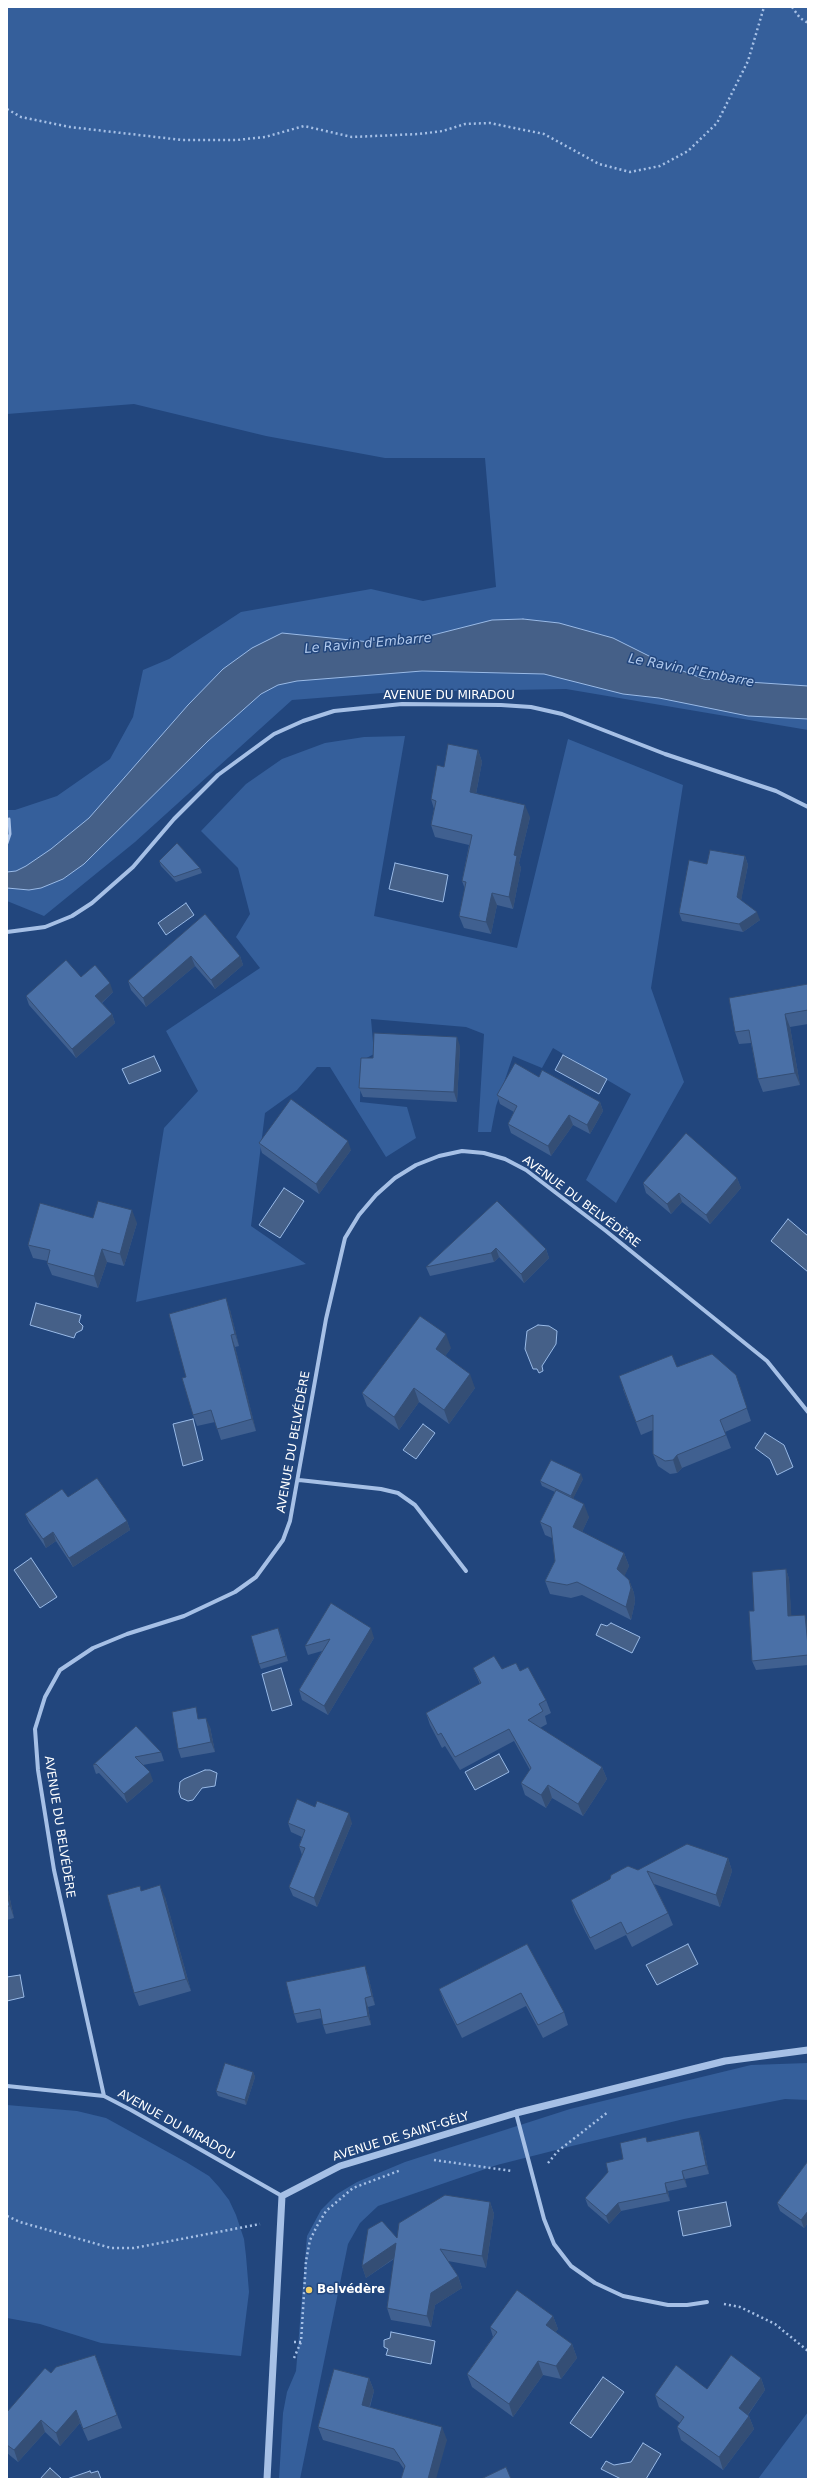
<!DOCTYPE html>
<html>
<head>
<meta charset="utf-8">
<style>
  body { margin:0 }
  #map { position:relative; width:815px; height:2486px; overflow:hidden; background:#22467d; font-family:"DejaVu Sans",sans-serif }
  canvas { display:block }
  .frame { position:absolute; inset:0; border:8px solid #fff; pointer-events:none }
</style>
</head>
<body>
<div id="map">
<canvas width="815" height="2486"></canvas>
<div class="frame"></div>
</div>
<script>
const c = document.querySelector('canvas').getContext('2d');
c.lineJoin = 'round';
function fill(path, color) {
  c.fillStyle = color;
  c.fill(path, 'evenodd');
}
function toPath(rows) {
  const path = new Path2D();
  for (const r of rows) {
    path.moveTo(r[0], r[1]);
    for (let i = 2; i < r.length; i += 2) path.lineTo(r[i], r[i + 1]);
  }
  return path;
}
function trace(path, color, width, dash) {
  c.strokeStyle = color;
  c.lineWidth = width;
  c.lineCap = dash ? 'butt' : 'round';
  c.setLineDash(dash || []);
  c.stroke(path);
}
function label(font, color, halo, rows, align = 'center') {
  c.font = font + ' "DejaVu Sans",sans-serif';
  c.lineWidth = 3;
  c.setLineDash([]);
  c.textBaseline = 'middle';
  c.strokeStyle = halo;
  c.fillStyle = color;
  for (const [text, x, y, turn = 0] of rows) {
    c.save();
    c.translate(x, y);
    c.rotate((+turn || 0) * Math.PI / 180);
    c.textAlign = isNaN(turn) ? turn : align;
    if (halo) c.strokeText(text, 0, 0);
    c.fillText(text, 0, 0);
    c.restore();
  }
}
fill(toPath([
  [7,7,808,7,808,730,566,689,395,692,292,700,135,842,44,916,7,901,7,810,15,810,57,796,110,759,133,717,143,670,169,659,241,612,371,589,423,601,496,587,485,458,385,458,266,436,134,404,7,414],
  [405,736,374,916,517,948,568,739,683,785,651,988,684,1082,616,1203,586,1180,631,1094,553,1048,542,1068,513,1056,496,1106,491,1132,478,1132,484,1034,466,1027,371,1019,374,1054,361,1061,360,1102,407,1107,416,1138,386,1157,330,1067,317,1067,297,1090,265,1113,251,1226,306,1264,136,1302,164,1128,198,1091,166,1031,260,968,236,937,250,914,238,868,201,831,246,784,282,759,325,743,364,737],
  [808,2063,808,2100,785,2099,684,2119,572,2146,497,2165,378,2206,360,2223,348,2244,300,2479,279,2479,283,2413,287,2392,296,2371,307,2236,321,2210,337,2194,357,2182,405,2162,570,2109,751,2065],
  [7,2105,77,2111,106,2118,186,2162,209,2176,219,2187,229,2200,236,2215,244,2239,246,2256,249,2292,241,2356,101,2343,40,2324,7,2318],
  [808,2412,808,2479,758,2479]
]), '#355f9b');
const water = toPath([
  [523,619,559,623,613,638,667,665,704,679,808,686,808,719,748,716,659,698,623,694,544,674,422,671,297,681,278,685,261,694,208,741,84,864,63,879,41,888,29,890,7,888,7,872,16,871,26,866,51,849,89,818,188,705,223,669,252,648,282,633,370,642,390,641,429,636,492,620,523,619],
  [395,863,448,875,443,902,389,889,395,863],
  [186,903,194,915,166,935,158,923,186,903],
  [563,1055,607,1079,599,1094,555,1070,563,1055],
  [154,1056,161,1071,129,1084,122,1069,154,1056],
  [284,1188,304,1201,280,1238,259,1225,284,1188],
  [788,1219,808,1236,808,1272,771,1241,788,1219],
  [36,1303,81,1315,79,1322,83,1326,82,1330,76,1333,74,1338,30,1325,36,1303],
  [538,1325,549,1326,557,1331,556,1344,542,1366,543,1371,539,1373,537,1369,533,1369,525,1349,527,1331,538,1325],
  [193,1419,203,1460,183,1466,173,1424,193,1419],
  [423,1424,435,1433,416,1459,403,1450,423,1424],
  [765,1433,784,1445,793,1467,777,1475,770,1459,755,1448,765,1433],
  [31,1558,57,1597,40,1608,14,1570,31,1558],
  [611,1623,640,1637,632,1653,596,1635,601,1624,607,1626,611,1623],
  [281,1668,292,1705,272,1711,262,1674,281,1668],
  [499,1754,509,1772,475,1790,465,1772,499,1754],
  [205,1770,210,1770,217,1773,215,1786,202,1788,193,1800,188,1801,181,1798,179,1792,180,1782,184,1779,205,1770],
  [688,1944,698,1964,657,1985,646,1965,688,1944],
  [20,1975,24,1997,7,2001,7,1977,20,1975],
  [726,2202,731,2226,683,2236,678,2211,726,2202],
  [391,2332,435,2341,431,2364,386,2355,388,2349,384,2347,384,2340,390,2338,391,2332],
  [603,2377,624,2392,591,2438,570,2423,603,2377],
  [643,2443,661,2454,646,2479,621,2479,601,2469,606,2461,614,2465,631,2462,643,2443],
  [50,2468,62,2479,40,2479,50,2468],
  [90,2471,91,2473,98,2471,101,2479,67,2479,90,2471]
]);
fill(water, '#456088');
trace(water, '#99bae7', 1);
trace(toPath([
  [792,7,800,18,808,23],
  [7,109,21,117,70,127,182,140,237,140,265,137,304,126,352,137,419,134,443,131,465,124,490,123,544,134,599,164,630,172,660,166,688,151,717,123,748,61,764,7],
  [434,2160,512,2171],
  [548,2163,558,2151,608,2112],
  [7,2216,20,2222,111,2248,134,2248,260,2224],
  [724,2304,740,2307,775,2324,808,2351],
  [294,2342,301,2342,306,2261,310,2240,317,2226,326,2211,353,2188,401,2170],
  [294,2358,301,2342]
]), '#a6c0e6', 2.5, [2, 3]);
trace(toPath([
  [7,843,10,834,9,819]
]), '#a6c0e6', 3);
trace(toPath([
  [7,932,45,927,72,916,92,903,133,867,174,819,218,775,274,734,303,721,334,711,402,704,501,705,531,707,562,714,665,754,776,791,808,807],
  [299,1480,381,1489,398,1493,415,1505,466,1571],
  [7,2086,104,2096,131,2110,282,2196],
  [104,2096,54,1870,38,1770,35,1729,45,1697,60,1670,93,1648,127,1634,184,1616,235,1592,256,1577,283,1540,290,1521,326,1319,345,1238,359,1215,376,1195,395,1178,416,1165,439,1156,462,1151,484,1153,505,1159,526,1170,606,1231,767,1361,808,1412],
  [516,2113,544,2219,554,2244,571,2266,595,2283,623,2296,668,2305,687,2305,707,2302]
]), '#a6c0e6', 4);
trace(toPath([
  [267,2479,282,2196,340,2166,516,2113,725,2061,808,2050]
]), '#a6c0e6', 7);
fill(toPath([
  [478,750,482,762,476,794,530,817,519,863,521,868,513,909,497,905,491,934,464,928,459,916,465,889,462,881,469,845,435,837,431,825,434,809,431,799],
  [745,856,748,865,741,900,760,920,743,932,682,921,679,913,707,864],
  [159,861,200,868,202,873,176,882,161,866],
  [205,914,240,956,243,965,215,989,195,966,146,1007,131,990,128,981],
  [81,977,113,992,102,1003,112,1014,115,1023,76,1058,29,1005,26,996],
  [808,984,808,1024,790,1027,800,1085,763,1092,758,1079,751,1043,739,1044,735,1032],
  [460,1046,457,1102,363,1097,359,1088,373,1058],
  [539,1077,600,1102,603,1111,590,1134,573,1125,551,1156,511,1133,508,1124,514,1112,500,1104,497,1095],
  [259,1143,351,1150,319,1194,262,1153],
  [737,1178,741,1188,710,1224,682,1202,671,1214,646,1193,643,1183],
  [497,1201,546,1249,549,1258,524,1283,499,1257,494,1262,430,1276,426,1267],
  [93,1218,137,1223,124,1266,107,1262,98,1288,52,1275,47,1263,48,1261,33,1258,28,1245],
  [230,1310,239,1346,235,1347,256,1431,221,1440,215,1422,197,1426,193,1415,186,1377],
  [451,1348,445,1356,475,1388,449,1424,419,1402,399,1430,367,1406,362,1393],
  [677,1367,740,1388,751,1421,725,1432,731,1448,682,1468,677,1473,670,1474,658,1466,653,1454,653,1430,641,1435,623,1389],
  [583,1479,573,1498,589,1517,582,1532,624,1553,629,1566,624,1576,629,1580,634,1593,635,1602,631,1620,582,1595,571,1598,550,1594,545,1581,555,1561,552,1538,545,1535,540,1522,555,1492,542,1486,540,1481],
  [68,1497,127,1521,130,1530,73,1567,56,1541,46,1548,29,1523,25,1514],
  [786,1569,789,1579,791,1616,808,1624,808,1665,756,1670,752,1661,754,1611],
  [331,1603,374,1638,328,1715,302,1700,299,1690,322,1651,308,1655,305,1646],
  [280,1633,288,1661,261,1669,259,1664],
  [473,1668,520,1671,546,1700,551,1713,545,1716,547,1724,540,1728,602,1767,607,1779,583,1816,552,1798,546,1808,525,1795,521,1783,530,1770,514,1741,460,1770,445,1746,442,1748,430,1725,426,1713,480,1684],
  [200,1719,210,1727,215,1752,181,1758,178,1749],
  [161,1752,164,1761,143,1765,153,1781,127,1803,99,1773,96,1774,93,1765],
  [315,1807,352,1823,317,1907,293,1896,289,1887,302,1855,299,1846,302,1837,291,1832,288,1823],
  [728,1858,732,1871,720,1907,654,1884,668,1913,673,1925,632,1947,626,1935,595,1950,575,1912,571,1900,638,1870],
  [7,1885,14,1918,7,1920],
  [141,1891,165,1897,191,1991,139,2006,134,1993],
  [527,1944,564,2012,568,2025,543,2038,526,2006,462,2038,444,2002,439,1989],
  [368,1975,375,2005,368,2007,371,2025,326,2034,323,2025,322,2018,297,2023,294,2014],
  [253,2072,255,2077,246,2105,218,2096,216,2091],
  [702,2139,709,2174,685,2179,687,2187,668,2191,670,2201,621,2211,609,2224,588,2206,585,2198,623,2159,648,2142],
  [808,2161,808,2223,804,2228,780,2211,777,2203],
  [490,2202,494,2214,486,2268,448,2261,458,2276,462,2288,435,2305,431,2327,391,2320,387,2308,394,2259,366,2278,362,2266,397,2238],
  [553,2316,558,2329,555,2332,572,2344,577,2358,561,2379,543,2375,513,2417,472,2387,467,2374,493,2337,490,2327],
  [95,2355,122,2428,88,2441,80,2423,60,2446,45,2432,18,2462,7,2453,7,2412,51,2373],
  [369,2378,374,2391,370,2407,447,2440,404,2469,399,2462,323,2440,318,2427],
  [761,2378,765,2390,748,2415,749,2416,754,2429,723,2470,681,2440,677,2427,680,2423,659,2407,655,2395,707,2389]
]), '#406090');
fill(toPath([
  [478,750,482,762,474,804,470,792],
  [525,805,530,817,519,863,521,868,513,909,509,897,514,855],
  [745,856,748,865,740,906,737,897],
  [492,893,497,905,491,934,486,922],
  [757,912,760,920,743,932,739,924],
  [191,956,195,966,146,1007,143,998],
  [240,956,243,965,215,989,211,980],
  [110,983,113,992,99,1005,95,996],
  [112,1014,115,1023,76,1058,72,1049],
  [785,1014,790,1027,800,1085,795,1073],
  [457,1037,460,1046,457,1102,454,1092],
  [600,1102,603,1111,590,1134,587,1125],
  [569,1115,573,1125,551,1156,548,1146],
  [348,1141,351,1150,319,1194,316,1184],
  [737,1178,741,1188,710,1224,706,1215],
  [679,1193,682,1202,671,1214,667,1204],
  [132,1210,137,1223,124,1266,120,1254],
  [496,1248,499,1257,494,1262,491,1253],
  [102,1249,107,1262,98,1288,94,1276],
  [546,1249,549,1258,524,1283,521,1274],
  [226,1298,230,1310,239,1346,235,1334],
  [446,1334,451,1348,441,1362,436,1349],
  [231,1335,235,1347,256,1431,252,1419],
  [470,1374,475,1388,449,1424,444,1410],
  [414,1388,419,1402,399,1430,394,1417],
  [677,1455,682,1468,677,1473,673,1460],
  [581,1474,583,1479,572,1501,571,1496],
  [584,1504,589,1517,578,1541,573,1527],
  [127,1521,130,1530,73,1567,69,1558],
  [53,1532,56,1541,46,1548,43,1539],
  [624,1553,629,1566,622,1582,617,1569],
  [786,1569,789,1579,792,1625,788,1616],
  [629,1580,634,1593,635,1602,631,1620,626,1607],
  [805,1615,808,1624,808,1646],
  [371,1628,374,1638,328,1715,324,1706],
  [206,1718,210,1727,215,1752,211,1742],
  [602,1767,607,1779,583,1816,578,1804],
  [150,1772,153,1781,127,1803,124,1794],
  [548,1785,552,1798,546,1808,541,1795],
  [349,1813,352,1823,317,1907,314,1898],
  [728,1858,732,1871,720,1907,716,1895],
  [7,1885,14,1918,10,1906,7,1894],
  [160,1885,165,1897,191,1991,186,1979],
  [365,1966,368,1975,375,2005,372,1996],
  [365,1998,368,2007,371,2025,368,2016],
  [253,2072,255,2077,246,2105,245,2100],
  [699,2131,702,2139,709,2174,706,2165],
  [682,2171,685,2179,687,2187,684,2179],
  [665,2183,668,2191,670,2201,667,2193],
  [490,2202,494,2214,486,2268,482,2256],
  [618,2203,621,2211,609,2224,606,2216],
  [808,2211,808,2223,804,2228,801,2220],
  [396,2243,400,2254,366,2278,362,2266],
  [458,2276,462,2288,435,2305,431,2327,427,2316,431,2293],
  [553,2316,558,2329,550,2339,546,2325],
  [572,2344,577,2358,561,2379,556,2366],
  [538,2361,543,2375,513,2417,509,2404],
  [369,2378,374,2391,366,2418,362,2405],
  [761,2378,765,2390,744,2420,739,2408],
  [76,2410,80,2423,60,2446,56,2433],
  [749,2416,754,2429,723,2470,719,2457],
  [41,2420,45,2432,18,2462,14,2450],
  [442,2427,447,2440,436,2479,428,2479]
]), '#344e75');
const building = toPath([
  [448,744,478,750,470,792,525,805,514,855,517,856,509,897,492,893,486,922,459,916,466,882,462,881,472,835,431,825,436,801,431,799,437,765,444,767,448,744],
  [177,843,200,868,174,877,159,861,177,843],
  [710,850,745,856,737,897,757,912,739,924,679,913,689,860,707,864,710,850],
  [205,914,240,956,211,980,191,956,143,998,128,981,205,914],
  [66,960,81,977,95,965,110,983,95,996,112,1014,72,1049,26,996,66,960],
  [808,984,808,1010,785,1014,795,1073,758,1079,749,1030,735,1032,729,998,808,984],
  [374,1033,457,1037,454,1092,359,1088,361,1058,373,1058,374,1033],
  [515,1063,539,1077,542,1070,600,1102,587,1125,569,1115,548,1146,508,1124,517,1106,497,1095,515,1063],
  [291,1099,348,1141,316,1184,259,1143,291,1099],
  [686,1133,737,1178,706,1215,679,1193,667,1204,643,1183,686,1133],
  [98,1201,132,1210,120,1254,102,1249,94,1276,47,1263,50,1250,28,1245,40,1203,93,1218,98,1201],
  [497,1201,546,1249,521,1274,496,1248,491,1253,426,1267,497,1201],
  [226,1298,235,1334,231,1335,252,1419,217,1429,211,1410,193,1415,182,1378,186,1377,169,1314,226,1298],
  [420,1316,446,1334,436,1349,470,1374,444,1410,414,1388,394,1417,362,1393,420,1316],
  [712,1354,736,1375,747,1408,720,1420,726,1435,677,1455,673,1460,665,1461,653,1454,653,1415,636,1422,619,1376,672,1355,677,1367,712,1354],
  [551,1460,581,1474,571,1496,540,1481,551,1460],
  [97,1478,127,1521,69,1558,53,1532,43,1539,25,1514,62,1489,68,1497,97,1478],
  [556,1490,584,1504,573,1527,624,1553,617,1569,629,1580,631,1588,626,1607,577,1582,567,1585,545,1581,555,1561,551,1527,540,1522,556,1490],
  [786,1569,788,1616,805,1615,808,1646,808,1655,752,1661,749,1611,754,1611,752,1572,786,1569],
  [331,1603,371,1628,324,1706,299,1690,330,1639,305,1646,331,1603],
  [278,1628,286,1656,259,1664,251,1636,278,1628],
  [494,1656,502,1669,516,1663,520,1671,528,1667,546,1700,539,1704,543,1711,528,1720,602,1767,578,1804,548,1785,541,1795,521,1783,531,1768,509,1729,455,1757,441,1733,438,1735,426,1713,481,1683,473,1668,494,1656],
  [196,1707,198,1719,206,1718,211,1742,178,1749,172,1712,196,1707],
  [136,1726,161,1752,135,1757,150,1772,124,1794,96,1764,93,1765,136,1726],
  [297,1799,315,1807,317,1801,349,1813,314,1898,289,1887,305,1848,299,1846,305,1830,288,1823,297,1799],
  [687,1844,728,1858,716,1895,647,1871,668,1913,627,1934,621,1922,590,1938,571,1900,610,1879,611,1875,628,1866,638,1870,687,1844],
  [160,1885,186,1979,134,1993,107,1895,140,1886,141,1891,160,1885],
  [7,1894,10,1906,7,1906,7,1894],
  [527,1944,564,2012,538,2025,521,1993,457,2025,439,1989,527,1944],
  [365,1966,372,1996,365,1998,368,2016,323,2025,320,2009,294,2014,286,1982,365,1966],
  [225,2063,253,2072,245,2100,216,2091,225,2063],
  [699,2131,706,2165,682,2171,684,2179,665,2183,667,2193,618,2203,606,2216,585,2198,608,2172,606,2163,623,2159,620,2143,646,2137,647,2142,699,2131],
  [808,2161,808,2211,801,2220,777,2203,808,2161],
  [445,2195,490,2202,482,2256,440,2249,458,2276,431,2293,427,2316,387,2308,396,2243,362,2266,368,2229,382,2221,397,2238,399,2223,445,2195],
  [517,2290,553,2316,546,2325,572,2344,556,2366,538,2361,509,2404,467,2374,497,2332,490,2327,517,2290],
  [95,2355,117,2415,83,2429,76,2410,56,2433,41,2420,14,2450,7,2445,7,2412,45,2368,51,2373,56,2367,95,2355],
  [731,2355,761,2378,739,2408,749,2416,719,2457,677,2427,684,2417,655,2395,676,2365,707,2389,731,2355],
  [334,2369,369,2378,362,2405,442,2427,428,2479,401,2479,405,2466,394,2449,318,2427,334,2369],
  [506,2467,511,2479,481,2479,506,2467]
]);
fill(building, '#4a70a7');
trace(building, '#344e75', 1);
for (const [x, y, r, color] of [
  [309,2290,4,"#f2d068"]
]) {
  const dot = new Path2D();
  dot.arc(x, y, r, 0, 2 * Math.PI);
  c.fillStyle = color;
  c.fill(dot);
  trace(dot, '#22467d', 1.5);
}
label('12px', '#fff', '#22467d', [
  ["AVENUE DU MIRADOU",449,696],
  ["AVENUE DU BELVÉDÈRE",581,1202,37],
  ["AVENUE DU BELVÉDÈRE",294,1442,-80],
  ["AVENUE DU BELVÉDÈRE",59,1827,81],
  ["AVENUE DU MIRADOU",176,2125,29],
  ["AVENUE DE SAINT-GÉLY",401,2137,-17]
]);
label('bold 12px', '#fff', '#22467d', [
  ["Belvédère",317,2290]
], 'left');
label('italic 13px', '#b1caee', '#22467d', [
  ["Le Ravin d'Embarre",368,644,-5],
  ["Le Ravin d'Embarre",691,671,11]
]);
</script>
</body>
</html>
